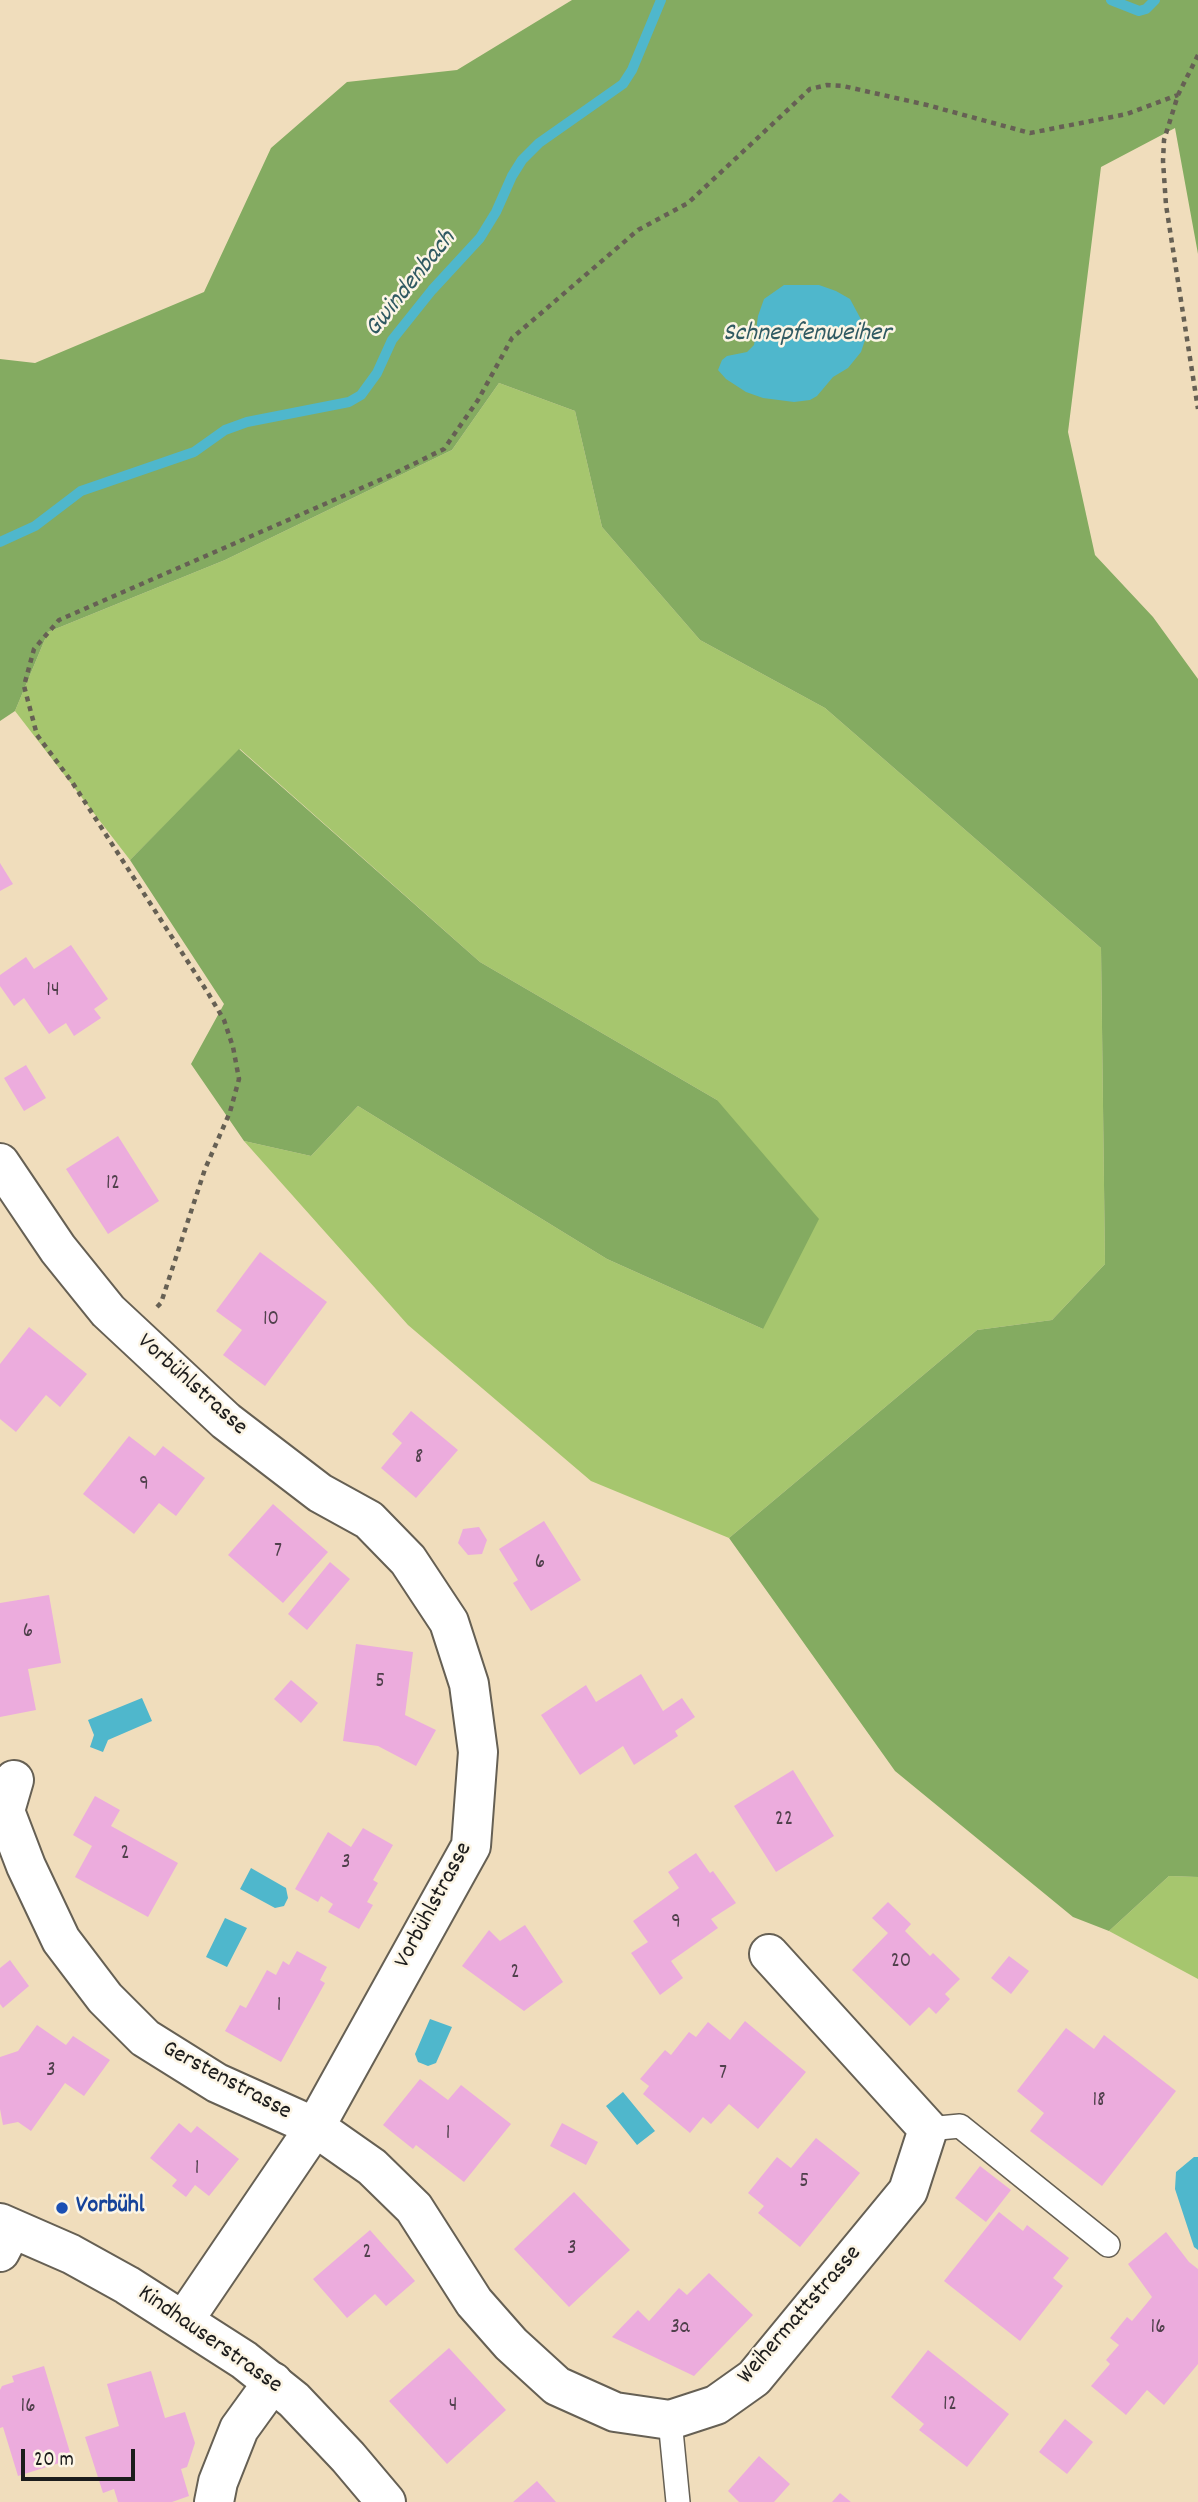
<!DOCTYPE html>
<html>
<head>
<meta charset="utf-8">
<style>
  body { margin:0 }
  #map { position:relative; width:1198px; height:2502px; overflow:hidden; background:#f0ddbc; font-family:Dekko,sans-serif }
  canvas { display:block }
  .scale { position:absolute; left:21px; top:2449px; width:114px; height:32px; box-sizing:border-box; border:4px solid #1c1c1c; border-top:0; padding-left:9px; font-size:21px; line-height:24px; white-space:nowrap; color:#1c1c1c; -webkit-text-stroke:5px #fcf5e5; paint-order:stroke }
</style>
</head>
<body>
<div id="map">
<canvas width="1198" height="2502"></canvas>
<div class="scale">20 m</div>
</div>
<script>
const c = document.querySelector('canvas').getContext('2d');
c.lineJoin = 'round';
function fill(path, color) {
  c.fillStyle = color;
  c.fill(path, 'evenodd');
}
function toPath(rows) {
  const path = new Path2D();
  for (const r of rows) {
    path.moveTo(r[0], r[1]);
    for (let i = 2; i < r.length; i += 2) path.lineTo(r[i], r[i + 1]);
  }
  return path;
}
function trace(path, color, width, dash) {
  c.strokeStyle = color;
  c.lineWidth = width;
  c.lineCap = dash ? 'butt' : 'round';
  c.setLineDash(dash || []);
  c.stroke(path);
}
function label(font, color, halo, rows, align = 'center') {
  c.font = font + ' Dekko,sans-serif';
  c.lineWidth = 5;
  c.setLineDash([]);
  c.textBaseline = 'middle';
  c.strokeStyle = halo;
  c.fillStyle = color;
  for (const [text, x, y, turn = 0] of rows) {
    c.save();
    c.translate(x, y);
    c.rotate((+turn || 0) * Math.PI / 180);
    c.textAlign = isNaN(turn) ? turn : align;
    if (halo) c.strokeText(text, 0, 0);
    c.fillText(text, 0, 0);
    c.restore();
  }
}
fill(toPath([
  [499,383,575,411,602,527,700,640,825,708,1101,948,1105,1264,1052,1320,977,1330,729,1538,591,1481,408,1325,244,1141,311,1156,358,1106,607,1259,763,1329,717,1100,480,962,240,749,130,860,15,711,48,632,225,560,452,450],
  [1169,1876,1198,1877,1198,1979,1109,1931]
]), '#a6c66e');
fill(toPath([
  [572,0,1198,0,1198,254,1175,128,1101,167,1068,432,1095,555,1153,617,1198,679,1198,1877,1169,1876,1109,1931,1073,1917,895,1771,729,1538,977,1330,1052,1320,1105,1264,1101,948,825,708,700,640,602,527,575,411,499,383,452,450,225,560,48,632,15,711,0,721,0,359,35,363,204,292,271,148,347,82,457,70],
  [239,749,480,962,717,1100,819,1219,763,1329,607,1259,358,1106,311,1156,244,1141,191,1064,224,1004,130,860]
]), '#84ab61');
fill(toPath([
  [784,285,819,285,836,291,850,299,864,325,866,337,861,352,848,368,833,377,817,396,810,400,794,402,763,398,746,392,726,379,718,370,722,360,727,356,747,352,754,345,758,316,764,299],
  [142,1698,152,1721,108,1740,103,1752,90,1747,94,1735,88,1720],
  [251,1868,286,1888,288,1898,284,1906,275,1908,240,1889],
  [225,1918,247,1928,227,1967,206,1957],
  [430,2019,452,2027,436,2063,428,2066,418,2062,415,2054],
  [623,2092,655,2131,637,2145,606,2106],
  [1194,2157,1198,2157,1198,2250,1194,2247,1175,2189,1176,2172]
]), '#4fb7cc');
trace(toPath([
  [1111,0,1139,11,1146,9,1155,0],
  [0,542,35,526,81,491,194,452,225,430,247,422,349,402,361,395,377,373,392,340,432,290,480,238,496,212,512,176,522,160,539,143,623,84,632,70,661,0]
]), '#4fb7cc', 10);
fill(toPath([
  [0,863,13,884,0,891],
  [71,945,108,999,94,1009,101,1018,74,1036,66,1023,49,1034,24,998,14,1006,0,986,0,975,26,957,34,969],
  [26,1065,46,1098,24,1111,4,1078],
  [118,1136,159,1201,108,1234,66,1169],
  [260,1252,327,1302,265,1386,223,1355,242,1330,216,1311],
  [29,1327,87,1374,60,1407,46,1395,16,1432,0,1419,0,1364],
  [411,1411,458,1450,416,1498,381,1468,402,1443,392,1434],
  [129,1436,155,1456,163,1446,205,1478,176,1516,159,1503,134,1534,83,1494],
  [273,1504,328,1552,283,1603,228,1555],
  [544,1521,581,1580,531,1611,513,1583,518,1580,499,1549],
  [479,1527,487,1540,482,1554,468,1555,458,1543,463,1529],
  [330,1562,350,1579,307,1630,288,1614],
  [49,1595,61,1663,28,1669,36,1710,0,1717,0,1603],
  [356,1644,413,1652,405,1715,436,1730,416,1766,378,1746,343,1741],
  [641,1674,663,1711,682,1698,695,1717,675,1731,678,1736,634,1765,623,1746,580,1775,541,1715,586,1685,596,1702],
  [291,1680,318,1703,301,1723,274,1699],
  [793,1770,834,1836,776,1872,734,1806],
  [95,1796,120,1810,111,1826,178,1863,148,1917,75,1877,92,1846,73,1835],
  [363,1828,393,1845,373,1880,378,1883,367,1902,373,1905,359,1929,328,1912,333,1904,321,1896,318,1902,295,1889,328,1832,351,1847],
  [696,1853,710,1873,713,1871,736,1903,711,1919,718,1928,671,1961,683,1978,660,1995,631,1953,648,1942,633,1921,679,1888,668,1872],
  [888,1902,911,1924,905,1931,930,1956,933,1953,960,1979,945,1994,950,1999,936,2014,929,2007,910,2026,852,1970,888,1933,872,1918],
  [525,1925,563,1982,524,2011,462,1966,489,1930,500,1941],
  [297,1951,327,1967,320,1980,325,1983,281,2062,225,2031,240,2005,246,2008,267,1970,276,1975,283,1961,289,1965],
  [1009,1956,1029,1971,1011,1994,991,1978],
  [10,1960,29,1986,3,2008,0,2004,0,1968],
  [745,2021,806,2072,758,2129,729,2104,711,2124,703,2117,690,2133,643,2094,649,2086,640,2079,665,2050,671,2055,689,2032,696,2037,708,2022,730,2040],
  [37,2025,66,2045,73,2036,110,2060,84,2096,65,2083,31,2131,18,2122,3,2125,0,2109,0,2057,18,2051],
  [1066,2028,1094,2049,1104,2035,1176,2091,1102,2186,1030,2131,1044,2113,1017,2091],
  [420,2079,448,2100,461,2085,511,2124,464,2182,416,2145,413,2149,383,2125],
  [179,2123,191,2133,197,2126,239,2159,209,2196,195,2185,186,2197,172,2186,177,2180,150,2158],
  [562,2123,598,2142,586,2165,550,2146],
  [816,2138,860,2173,800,2247,758,2213,764,2206,748,2193,777,2157,791,2168],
  [980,2166,1011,2190,986,2222,955,2198],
  [574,2192,630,2250,569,2307,514,2249],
  [999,2212,1023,2231,1027,2225,1069,2258,1053,2278,1063,2286,1020,2341,944,2281],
  [370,2230,415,2281,386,2306,375,2294,347,2318,313,2279],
  [1166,2232,1189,2262,1198,2269,1198,2364,1164,2405,1147,2390,1126,2415,1091,2386,1110,2364,1106,2360,1119,2345,1110,2338,1127,2317,1132,2321,1152,2297,1128,2264],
  [709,2273,753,2315,694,2376,612,2337,638,2310,649,2321,679,2288,687,2295],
  [449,2348,506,2410,447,2464,389,2401],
  [928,2350,1009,2414,967,2467,919,2430,924,2424,891,2397],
  [44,2366,72,2459,18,2476,3,2427,0,2428,0,2390,2,2386,14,2382,12,2376],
  [151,2371,165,2418,185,2412,195,2443,187,2467,181,2469,189,2496,172,2502,118,2502,114,2489,103,2493,85,2437,119,2426,107,2384],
  [1065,2419,1093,2442,1067,2474,1039,2452],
  [759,2456,790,2484,774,2502,739,2502,728,2491],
  [537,2481,556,2502,513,2502],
  [840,2493,851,2502,832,2502]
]), '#ecacdd');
const service = toPath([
  [928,2129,960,2126,1108,2245],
  [670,2420,678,2502]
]);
const minor = toPath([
  [0,1163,58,1249,108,1311,226,1421,320,1493,369,1520,408,1560,449,1622,469,1684,478,1752,471,1846,315,2127,184,2320],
  [14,1780,5,1811,26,1866,61,1940,105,1998,145,2038,217,2083,315,2127,372,2167,414,2208,474,2302,511,2344,557,2386,615,2412,670,2420,716,2405,754,2378,908,2191,928,2129,769,1954],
  [0,2252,12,2229],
  [214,2502,218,2482,239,2429,273,2382]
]);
const tertiary = toPath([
  [0,2223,71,2254,127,2285,244,2360,294,2400,348,2457,386,2502]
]);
trace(service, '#666054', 26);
trace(minor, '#666054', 42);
trace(tertiary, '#666054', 42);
trace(toPath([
  [1198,55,1178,95,1164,140,1163,161,1166,205,1198,409],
  [157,1307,161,1303,205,1169,230,1112,239,1079,233,1047,224,1020,208,993,72,782,37,735,24,686,34,649,59,620,389,476,444,449,478,400,512,338,638,230,688,203,810,89,827,85,843,86,927,105,1030,133,1127,114,1178,95]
]), '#666054', 4.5, [5, 5]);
trace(service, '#fff', 23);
trace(minor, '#fff', 38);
trace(tertiary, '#fff', 38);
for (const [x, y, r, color] of [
  [62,2208,7,"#1a4fb4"]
]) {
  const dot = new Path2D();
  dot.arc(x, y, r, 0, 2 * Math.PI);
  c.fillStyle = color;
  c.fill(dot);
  trace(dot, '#fcf5e5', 2.5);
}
label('21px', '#50404c', null, [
  ["14",53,992],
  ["12",113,1185],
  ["10",271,1321],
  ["8",419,1459],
  ["9",144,1486],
  ["7",278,1553],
  ["6",540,1564],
  ["6",28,1633],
  ["5",380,1683],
  ["22",784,1821],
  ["2",125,1855],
  ["3",346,1864],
  ["9",676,1924],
  ["20",901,1963],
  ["2",515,1974],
  ["1",279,2007],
  ["3",51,2072],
  ["7",723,2075],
  ["18",1099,2102],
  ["1",448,2135],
  ["1",197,2170],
  ["5",804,2183],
  ["3",572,2250],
  ["2",367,2254],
  ["3a",680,2329],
  ["16",1158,2329],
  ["12",950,2406],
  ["4",453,2407],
  ["16",28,2408]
]);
label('24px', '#1c1c1c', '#fcf5e5', [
  ["Vorbühlstrasse",191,1386,42],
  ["Vorbühlstrasse",435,1906,-62],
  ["Gerstenstrasse",226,2082,28],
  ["Weihermattstrasse",801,2316,-49],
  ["Kindhauserstrasse",209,2341,35]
]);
label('bold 24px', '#164399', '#fcf5e5', [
  ["Vorbühl",76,2208]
], 'left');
label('italic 26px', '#305a62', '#fcf5e5', [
  ["Gwindenbach",412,285,-51],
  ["Schnepfenweiher",807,335]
]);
</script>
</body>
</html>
